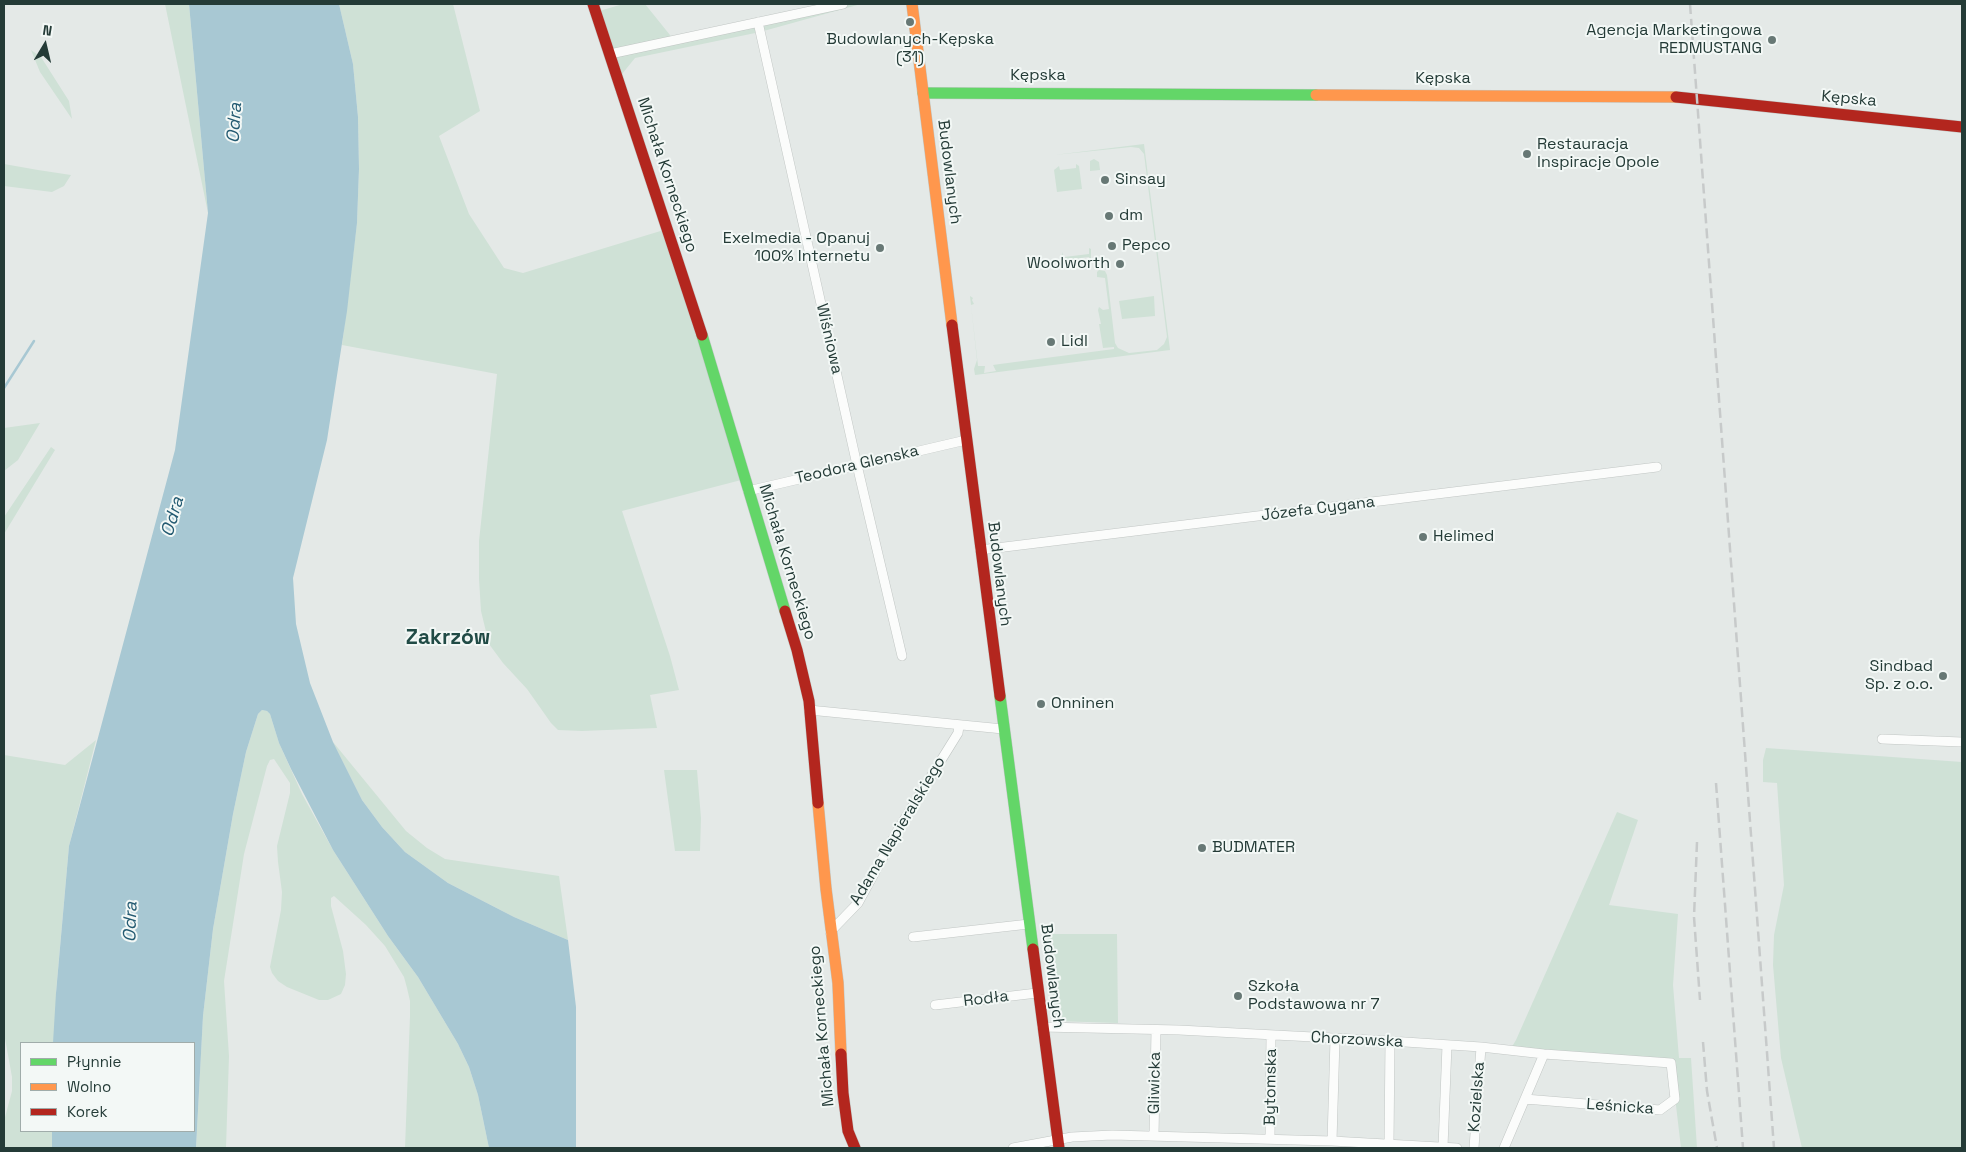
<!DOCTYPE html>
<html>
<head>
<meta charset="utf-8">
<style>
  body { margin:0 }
  #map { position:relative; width:1966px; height:1152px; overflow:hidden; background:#e4e9e7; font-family:"Space Grotesk",sans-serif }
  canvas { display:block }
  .frame { position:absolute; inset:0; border:5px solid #243b37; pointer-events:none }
  .legend { position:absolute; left:20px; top:1042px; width:175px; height:90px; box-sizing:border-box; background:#f3f8f6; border:1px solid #a0acaa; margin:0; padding:6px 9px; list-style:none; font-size:15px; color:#243b37 }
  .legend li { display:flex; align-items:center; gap:10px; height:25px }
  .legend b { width:25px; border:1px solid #a0acaa }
  .north { position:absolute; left:20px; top:20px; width:50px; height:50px; -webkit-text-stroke:4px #f3f8f6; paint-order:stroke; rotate:9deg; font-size:14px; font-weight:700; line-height:20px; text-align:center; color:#243b37 }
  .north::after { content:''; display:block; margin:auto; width:18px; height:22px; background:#243b37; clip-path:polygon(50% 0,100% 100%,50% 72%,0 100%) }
</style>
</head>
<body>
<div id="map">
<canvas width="1966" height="1152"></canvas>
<div class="frame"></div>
<ul class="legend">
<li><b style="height:6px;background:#63d668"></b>Płynnie</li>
<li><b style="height:6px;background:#ff974d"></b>Wolno</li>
<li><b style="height:6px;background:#b3261e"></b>Korek</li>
</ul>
<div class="north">N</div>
</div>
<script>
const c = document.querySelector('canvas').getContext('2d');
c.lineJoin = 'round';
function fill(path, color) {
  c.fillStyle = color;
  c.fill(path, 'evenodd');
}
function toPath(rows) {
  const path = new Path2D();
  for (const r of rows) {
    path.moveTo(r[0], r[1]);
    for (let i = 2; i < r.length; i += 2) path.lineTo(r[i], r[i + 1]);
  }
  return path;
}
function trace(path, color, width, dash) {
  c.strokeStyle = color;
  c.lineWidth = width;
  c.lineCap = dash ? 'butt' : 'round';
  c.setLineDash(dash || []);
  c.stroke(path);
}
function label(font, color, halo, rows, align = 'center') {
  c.font = font + ' "Space Grotesk",sans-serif';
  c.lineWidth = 4;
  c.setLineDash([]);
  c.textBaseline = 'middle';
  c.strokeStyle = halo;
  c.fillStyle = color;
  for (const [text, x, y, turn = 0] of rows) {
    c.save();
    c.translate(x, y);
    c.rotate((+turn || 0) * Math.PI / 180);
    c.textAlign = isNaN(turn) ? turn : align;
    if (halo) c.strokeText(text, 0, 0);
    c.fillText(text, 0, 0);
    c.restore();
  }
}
fill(toPath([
  [165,4,189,4,208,213],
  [339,4,453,4,480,111,439,136,469,214,504,268,523,273,667,229,745,479,622,511,670,656,679,690,650,695,657,728,582,731,558,730,551,723,527,689,503,663,489,644,481,611,479,579,479,541,497,374,342,345,357,223,359,169,358,117,353,64],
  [623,4,645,4,674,40,843,4,861,4,760,32,635,58,618,79,596,12],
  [31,50,41,57,69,101,72,119,40,72],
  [1144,144,1170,350,975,375,974,369,977,360,970,296,973,298,972,300,974,304,971,305,978,366,985,366,984,373,996,371,993,365,1000,364,1114,349,1114,347,1103,348,1099,324,1101,324,1098,310,1099,307,1103,310,1109,309,1105,278,1097,277,1097,272,1099,270,1105,271,1107,275,1115,343,1118,348,1129,353,1157,350,1164,344,1167,337,1144,154,1139,148,1131,147,1054,155],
  [1094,159,1099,162,1100,170,1090,171,1090,161],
  [4,164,38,170,71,175,64,186,52,192,4,186],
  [1076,164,1079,166,1082,189,1057,192,1054,170,1059,166,1060,170,1076,168],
  [1089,248,1091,249,1091,262,1089,257,1064,260,1064,265,1063,265,1062,252,1064,257,1089,254],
  [1154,296,1155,316,1122,319,1119,301],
  [40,423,18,460,4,471,4,428],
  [51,447,55,450,4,534,4,517],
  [262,710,267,711,270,714,279,743,302,794,333,850,388,936,418,977,458,1044,469,1067,478,1095,489,1148,405,1148,410,1016,410,1001,407,988,404,977,385,946,366,925,334,896,331,898,331,906,343,951,346,974,345,985,341,994,328,1000,319,1000,287,987,278,981,272,973,270,967,281,910,282,892,278,862,277,846,290,793,290,783,274,759,270,760,267,766,244,854,224,981,229,1056,226,1148,196,1148,203,1016,213,929,233,814,246,752,258,714],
  [96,740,69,846,56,992,56,1043,21,1043,21,1131,55,1131,55,1148,4,1148,4,1121,12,1091,12,1077,4,1033,4,755,65,765],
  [333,742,406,831,427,848,445,859,559,876,568,940,514,917,448,883,405,852,382,827,362,800],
  [1766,748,1962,762,1962,1148,1802,1148,1781,1058,1773,965,1774,935,1784,885,1777,783,1763,782,1763,760],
  [664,770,697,770,701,818,700,851,675,851],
  [1617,812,1638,820,1609,905,1678,914,1673,985,1679,1058,1691,1058,1697,1148,1681,1148,1671,1063,1510,1050,1516,1040],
  [1047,934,1117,934,1118,1023,1055,1021]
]), '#cfe1d6');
fill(toPath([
  [189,4,339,4,353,64,358,117,359,169,357,223,347,311,327,440,293,578,296,624,310,683,333,742,362,800,382,827,405,852,448,883,514,917,568,940,576,1007,576,1148,489,1148,478,1095,469,1067,458,1044,418,977,388,936,333,850,291,769,279,743,270,714,267,711,262,710,258,714,246,752,233,814,213,929,203,1016,196,1148,52,1148,52,1131,194,1131,194,1043,53,1043,56,993,69,846,175,450,208,213]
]), '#a8c8d3');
trace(toPath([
  [4,388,34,341]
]), '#a8c8d3', 2.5);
const street = toPath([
  [758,22,857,465,902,656],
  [610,54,843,4],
  [748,491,966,440],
  [980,550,1657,467],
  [809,710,1003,729],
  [1882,739,1962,742],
  [830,932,858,903,899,828,958,733,959,726],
  [913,937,1029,924],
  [935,1005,1037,993],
  [1042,1027,1179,1030,1390,1041,1481,1047,1544,1054,1671,1063,1675,1099,1660,1110,1525,1099],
  [1154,1136,1156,1030],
  [1270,1139,1271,1035],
  [1332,1141,1335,1039],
  [1389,1144,1390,1041],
  [1443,1147,1447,1045],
  [1013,1148,1072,1137,1112,1135,1332,1141,1457,1148],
  [1474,1148,1481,1047],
  [1504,1148,1544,1054]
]);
const fast = toPath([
  [923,93,1316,95],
  [702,335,785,611],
  [1000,696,1033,949]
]);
const slow = toPath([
  [912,4,952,325],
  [1316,95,1676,97],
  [818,803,826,889,838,983,841,1054]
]);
const jam = toPath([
  [593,4,702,335],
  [1676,97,1962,127],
  [952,325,1000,696],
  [785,611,797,650,809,701,818,803],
  [1033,949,1059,1148],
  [841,1054,843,1093,848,1131,855,1148]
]);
trace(street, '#c1c6c4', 10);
trace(fast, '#c0c7c5', 12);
trace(slow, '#c0c7c5', 12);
trace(jam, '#c0c7c5', 12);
trace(street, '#fbfcfb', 9);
trace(fast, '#63d668', 11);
trace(slow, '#ff974d', 11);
trace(jam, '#b3261e', 11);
trace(toPath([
  [1690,4,1774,1148],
  [1716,783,1743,1148],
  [1697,842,1694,917,1700,1000],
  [1703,1042,1707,1091,1717,1148]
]), '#c7caca', 2.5, [10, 5]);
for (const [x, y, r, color] of [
  [910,22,5,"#677875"],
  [1772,40,5,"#677875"],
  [1527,154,5,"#677875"],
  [1105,180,5,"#677875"],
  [1109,216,5,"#677875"],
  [1112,246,5,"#677875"],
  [880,248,5,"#677875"],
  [1120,264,5,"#677875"],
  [1051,342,5,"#677875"],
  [1423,537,5,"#677875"],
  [1943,676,5,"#677875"],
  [1041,704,5,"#677875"],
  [1202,848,5,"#677875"],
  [1238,996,5,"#677875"]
]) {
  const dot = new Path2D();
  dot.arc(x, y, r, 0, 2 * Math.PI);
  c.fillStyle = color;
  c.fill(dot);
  trace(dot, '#f3f8f6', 2);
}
label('16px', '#243b37', '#f3f8f6', [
  ["Agencja Marketingowa",1762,31,"right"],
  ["REDMUSTANG",1762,49,"right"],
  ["Budowlanych-Kępska",910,40,"center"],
  ["(31)",910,58,"center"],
  ["Restauracja",1537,145],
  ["Inspiracje Opole",1537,163],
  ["Sinsay",1115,180],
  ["dm",1119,216],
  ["Exelmedia - Opanuj",870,239,"right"],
  ["100% Internetu",870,257,"right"],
  ["Pepco",1122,246],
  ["Woolworth",1110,264,"right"],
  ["Lidl",1061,342],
  ["Helimed",1433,537],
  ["Sindbad",1933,667,"right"],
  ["Sp. z o.o.",1933,685,"right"],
  ["Onninen",1051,704],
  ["BUDMATER",1212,848],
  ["Szkoła",1248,987],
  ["Podstawowa nr 7",1248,1005]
], 'left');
label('16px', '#243b37', '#f3f8f6', [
  ["Kępska",1038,76],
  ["Kępska",1443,79],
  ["Kępska",1849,99,5],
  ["Budowlanych",949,172,83],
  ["Michała Korneckiego",667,175,72],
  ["Wiśniowa",829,339,77],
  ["Teodora Glenska",857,465,-13],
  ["Józefa Cygana",1318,509,-7],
  ["Michała Korneckiego",787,562,73],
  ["Budowlanych",999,574,83],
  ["Adama Napieralskiego",898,831,-59],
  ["Budowlanych",1052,976,83],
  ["Rodła",986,999,-7],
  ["Michała Korneckiego",822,1026,-95],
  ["Chorzowska",1357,1040,3],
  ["Gliwicka",1155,1083,-89],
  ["Bytomska",1271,1087,-89],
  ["Kozielska",1477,1097,-86],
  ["Leśnicka",1620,1107,4]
]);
label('italic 18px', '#235a71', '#f3f8f6', [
  ["Odra",235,123,-86],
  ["Odra",173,517,-74],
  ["Odra",131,922,-88]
]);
label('bold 21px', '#214b46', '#f3f8f6', [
  ["Zakrzów",448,638]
]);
</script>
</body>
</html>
